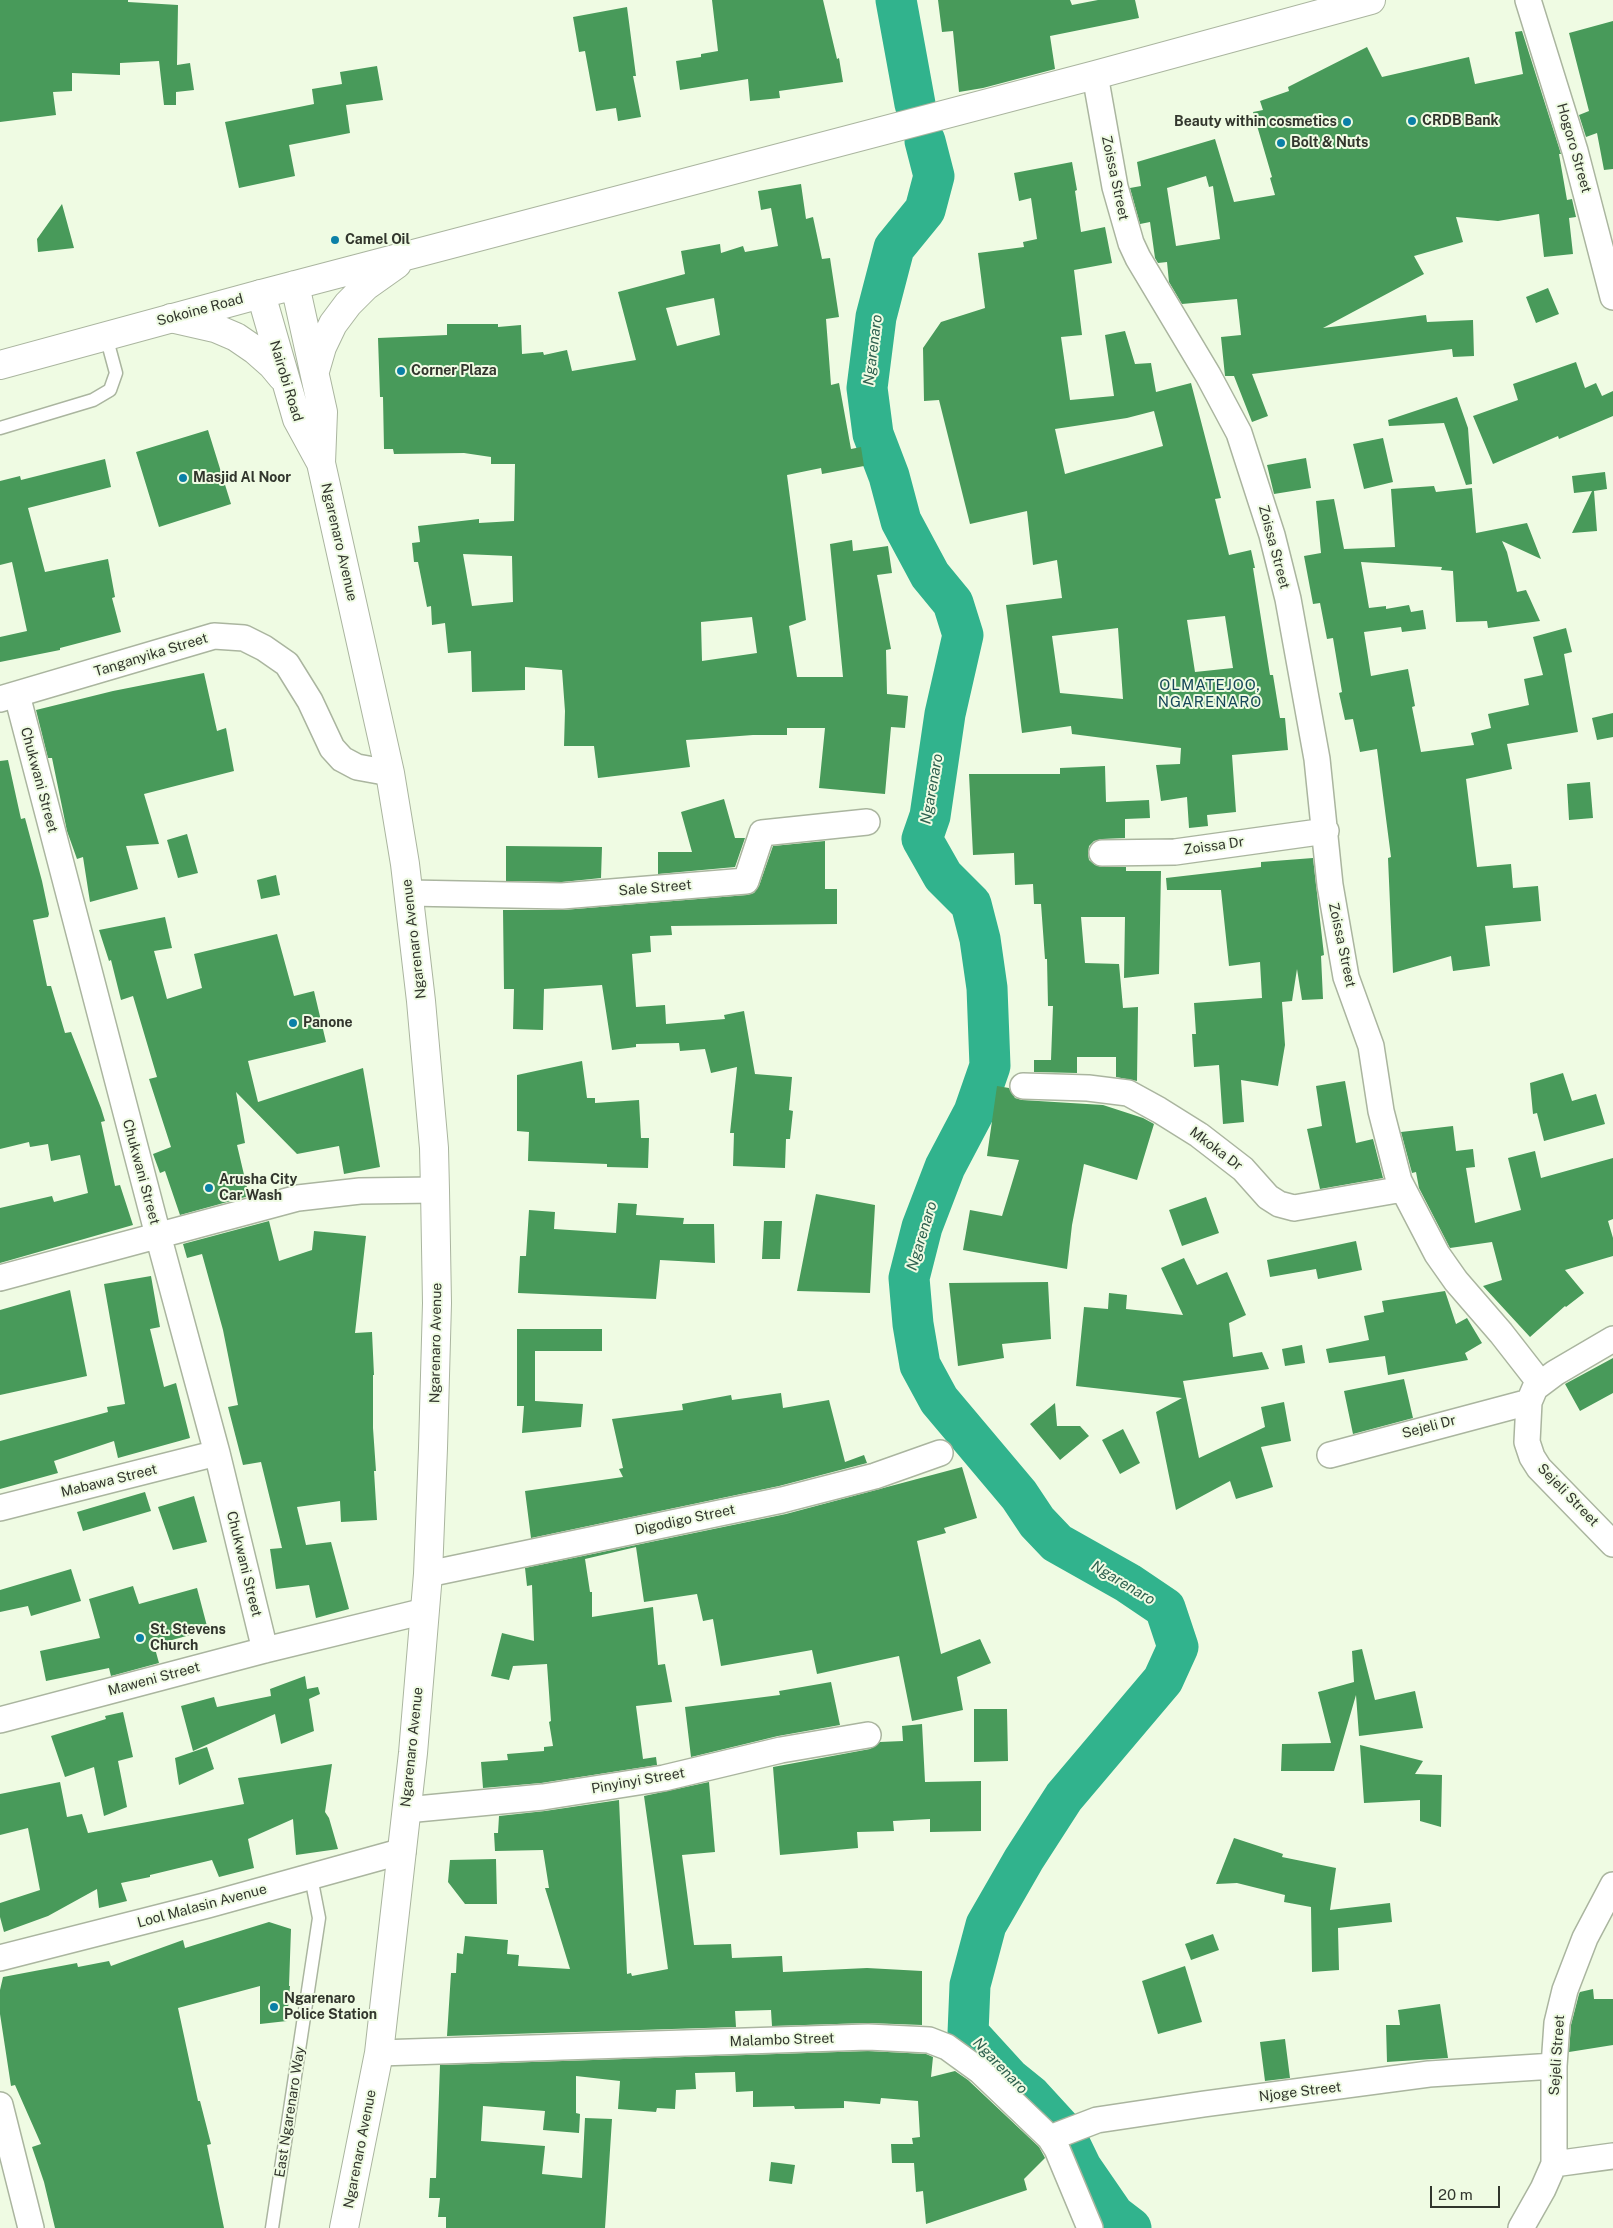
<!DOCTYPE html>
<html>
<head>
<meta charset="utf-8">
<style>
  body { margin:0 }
  #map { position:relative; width:1613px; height:2228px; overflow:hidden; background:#effbe3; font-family:"Public Sans",sans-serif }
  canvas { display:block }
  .scale { position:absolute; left:1430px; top:2186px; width:70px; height:22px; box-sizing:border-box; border:2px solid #32362d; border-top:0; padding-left:6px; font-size:15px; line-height:18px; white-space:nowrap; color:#32362d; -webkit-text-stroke:4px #effbe3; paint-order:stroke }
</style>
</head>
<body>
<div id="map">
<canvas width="1613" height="2228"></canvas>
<div class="scale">20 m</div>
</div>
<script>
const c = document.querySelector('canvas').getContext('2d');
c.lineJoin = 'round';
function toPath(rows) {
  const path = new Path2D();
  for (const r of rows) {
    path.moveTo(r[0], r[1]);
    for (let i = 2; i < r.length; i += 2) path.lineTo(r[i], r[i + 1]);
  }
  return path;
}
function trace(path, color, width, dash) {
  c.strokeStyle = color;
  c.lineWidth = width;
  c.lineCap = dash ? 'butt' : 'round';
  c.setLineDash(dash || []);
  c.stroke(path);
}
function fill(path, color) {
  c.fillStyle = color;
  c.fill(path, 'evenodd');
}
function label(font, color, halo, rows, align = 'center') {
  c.font = font + ' "Public Sans",sans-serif';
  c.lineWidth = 4;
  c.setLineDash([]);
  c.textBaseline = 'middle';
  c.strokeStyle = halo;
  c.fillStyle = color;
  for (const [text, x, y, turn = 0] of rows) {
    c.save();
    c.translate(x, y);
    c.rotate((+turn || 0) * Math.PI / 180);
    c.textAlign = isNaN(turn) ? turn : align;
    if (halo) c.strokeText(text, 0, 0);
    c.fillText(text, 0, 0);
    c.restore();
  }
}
trace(toPath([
  [896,0,915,104],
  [925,141,934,176,925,210,894,248,876,317,867,388,873,434,889,476,901,521,930,575,953,603,963,635,945,714,930,816,922,839,943,876,971,904,980,939,987,988,990,1066,974,1112,945,1167,922,1227,909,1278,913,1324,920,1365,939,1400,1019,1495,1037,1522,1057,1543,1128,1583,1165,1608,1178,1647,1163,1680,1064,1797,1024,1859,986,1925,970,1985,968,2033,1010,2079,1031,2096,1064,2132,1081,2167,1114,2215,1131,2228]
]), '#31b38d', 41);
fill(toPath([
  [0,0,128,0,128,2,178,5,177,65,190,63,194,90,176,92,176,105,164,105,159,61,120,63,120,75,72,73,72,91,53,92,56,115,0,122],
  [712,0,823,0,837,59,839,58,843,82,779,91,780,98,750,101,748,79,680,90,676,61,701,57,701,54,718,51],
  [938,0,1070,0,1072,5,1098,0,1135,0,1139,18,1050,36,1055,69,983,88,959,92,953,31,942,32],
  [627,7,636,76,633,76,641,117,618,121,616,108,596,111,585,51,579,52,573,17],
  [1613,21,1613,169,1604,170,1597,133,1586,137,1579,115,1589,111,1569,33],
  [1522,31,1561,154,1559,154,1567,200,1572,199,1576,217,1569,218,1573,254,1544,257,1539,214,1498,221,1456,217,1463,242,1414,256,1424,274,1323,328,1426,315,1427,322,1473,320,1474,356,1453,357,1452,349,1252,374,1268,416,1252,422,1234,376,1225,376,1221,337,1241,335,1237,299,1182,304,1169,282,1167,262,1158,263,1155,258,1150,222,1140,224,1130,188,1141,186,1137,162,1215,139,1234,202,1275,195,1270,178,1272,177,1253,112,1263,110,1260,101,1289,91,1288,87,1367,47,1382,77,1469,57,1475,84,1523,74,1515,32],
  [1206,176,1209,187,1213,186,1220,239,1176,246,1167,188],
  [377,66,383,100,346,105,350,133,289,145,295,176,239,188,225,122,314,104,312,89,342,84,340,72],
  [1072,162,1077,190,1075,191,1081,232,1105,227,1112,263,1074,270,1082,335,1061,337,1070,400,1114,396,1105,335,1125,331,1135,364,1151,363,1156,392,1191,383,1221,498,1215,499,1229,555,1251,550,1255,568,1253,568,1270,675,1273,675,1280,718,1285,718,1288,750,1232,755,1236,812,1207,815,1208,826,1189,828,1187,797,1161,801,1156,765,1180,764,1181,748,1072,734,1071,726,1022,733,1006,605,1062,598,1057,560,1033,565,1027,511,970,524,939,400,924,401,923,348,941,322,985,308,978,253,1024,247,1023,242,1037,239,1031,198,1019,201,1014,173],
  [1154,411,1163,446,1065,474,1055,429,1127,418],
  [1225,616,1233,668,1195,672,1187,620],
  [1118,628,1123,699,1060,693,1052,636],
  [801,184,806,219,813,217,822,259,830,258,839,317,826,319,831,385,839,383,851,449,861,447,864,466,822,474,821,468,787,475,806,620,789,626,797,677,843,677,830,544,852,540,853,551,888,546,892,573,877,575,891,649,886,650,887,694,908,696,905,728,891,727,885,794,819,788,825,728,787,728,787,735,753,735,686,740,690,767,598,778,594,746,564,746,565,711,562,670,525,667,525,690,472,692,471,651,448,653,445,623,432,625,431,606,427,607,418,562,414,562,412,543,420,542,418,526,479,519,479,523,514,521,515,464,491,464,491,457,464,453,394,454,393,449,384,449,383,397,380,397,378,338,447,335,447,324,498,324,498,327,521,325,522,354,543,352,544,355,567,350,572,371,636,360,618,292,685,274,681,251,720,244,721,253,743,246,745,252,778,246,771,208,761,210,758,191],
  [714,298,720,335,677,346,666,308],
  [463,554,512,556,513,602,472,606],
  [752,617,757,653,702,661,701,622],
  [62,204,74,248,38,252,37,239],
  [1548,288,1559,314,1536,323,1526,297],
  [1576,362,1585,388,1596,383,1602,396,1613,391,1613,416,1559,439,1558,436,1493,464,1473,416,1518,400,1513,384],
  [1457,397,1468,428,1472,484,1466,485,1444,423,1389,426,1388,420],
  [208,430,231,504,159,527,136,452],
  [1383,438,1393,482,1364,489,1353,444],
  [1306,458,1311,488,1274,494,1267,465],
  [105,459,111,487,28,508,45,572,108,559,115,597,112,598,121,632,60,648,60,650,0,662,0,637,27,631,12,562,0,565,0,481,20,476,21,480],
  [1605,472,1607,489,1594,491,1597,531,1572,533,1592,491,1574,493,1572,476],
  [1434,486,1436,492,1472,488,1476,533,1527,523,1541,559,1502,541,1507,552,1517,592,1526,590,1540,621,1488,628,1487,621,1456,622,1453,571,1441,570,1442,567,1361,562,1369,608,1386,606,1386,609,1409,605,1411,612,1423,610,1426,629,1402,632,1401,627,1364,632,1371,676,1408,669,1415,706,1412,707,1421,752,1474,745,1471,733,1491,728,1488,714,1529,705,1524,679,1543,675,1533,637,1566,628,1572,652,1564,654,1578,732,1507,744,1512,769,1466,779,1477,867,1511,864,1513,888,1538,886,1541,921,1485,926,1490,966,1453,971,1451,956,1393,973,1388,858,1391,857,1377,749,1360,752,1353,719,1345,720,1339,693,1342,692,1333,638,1327,639,1320,603,1313,604,1304,556,1321,553,1316,501,1334,499,1344,549,1395,547,1391,489],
  [204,673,217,731,226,728,234,771,144,794,159,844,126,846,138,889,90,902,83,857,77,859,67,831,52,758,48,758,36,710,113,691],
  [1613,713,1613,737,1597,740,1592,718],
  [8,760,21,819,25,818,42,881,49,914,48,917,33,920,47,986,51,986,65,1033,71,1032,101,1108,105,1121,101,1122,115,1186,120,1185,133,1225,0,1263,0,1208,52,1196,54,1202,88,1193,80,1155,51,1161,48,1144,30,1147,29,1142,0,1149,0,761],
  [1105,766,1106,802,1149,800,1150,818,1125,819,1125,838,1102,839,1094,841,1089,846,1088,854,1089,860,1095,865,1102,867,1126,867,1126,871,1161,871,1159,974,1124,978,1125,917,1081,917,1085,963,1119,964,1123,1008,1138,1007,1137,1081,1116,1077,1116,1057,1077,1057,1077,1073,1034,1072,1034,1060,1051,1060,1053,1006,1048,1006,1047,959,1045,959,1041,904,1034,904,1033,884,1015,885,1014,853,973,855,969,774,1060,774,1060,768],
  [1590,782,1593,818,1569,820,1567,784],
  [724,799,735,838,745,838,735,867,658,874,658,852,692,852,681,812],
  [187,834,198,873,178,878,167,840],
  [825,841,825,889,837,889,837,924,671,926,672,935,650,936,651,952,632,954,636,1007,665,1005,666,1024,725,1019,724,1015,744,1011,755,1074,792,1077,789,1110,793,1111,790,1139,786,1139,785,1168,733,1166,734,1133,730,1133,737,1067,711,1073,705,1049,680,1051,679,1043,636,1044,636,1047,612,1050,602,985,544,989,543,1030,513,1029,514,989,504,989,503,910,563,910,747,895,754,893,759,886,773,846],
  [506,846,602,847,601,878,562,882,506,881],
  [1313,858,1324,955,1321,956,1323,999,1302,1000,1297,969,1292,1001,1282,1002,1285,1045,1278,1086,1241,1080,1244,1122,1223,1124,1219,1065,1194,1067,1192,1034,1196,1034,1194,1003,1262,998,1260,962,1229,966,1221,890,1167,890,1166,878,1261,867,1261,862],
  [276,875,280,895,261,899,257,880],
  [165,917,172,948,154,951,167,999,202,988,194,954,277,934,294,996,314,991,326,1042,248,1061,258,1102,363,1068,380,1167,344,1174,339,1146,297,1154,236,1092,245,1143,237,1145,249,1196,180,1215,165,1171,160,1173,153,1154,171,1147,149,1079,157,1077,133,996,121,1000,111,960,109,961,99,930],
  [582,1061,587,1098,595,1098,595,1103,639,1100,641,1138,649,1138,648,1168,607,1167,607,1164,528,1161,529,1132,517,1131,517,1075],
  [1563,1073,1572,1101,1596,1094,1605,1124,1544,1141,1537,1113,1533,1114,1530,1083],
  [1345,1081,1356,1143,1373,1139,1383,1178,1320,1189,1307,1129,1322,1126,1316,1086],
  [997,1086,1009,1088,1015,1098,1022,1100,1103,1105,1143,1118,1154,1124,1137,1180,1084,1164,1072,1225,1067,1269,963,1250,970,1210,1002,1216,1019,1160,987,1156],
  [1453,1126,1456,1151,1473,1149,1475,1167,1466,1168,1475,1223,1521,1210,1508,1158,1535,1151,1541,1178,1613,1158,1613,1219,1608,1221,1613,1238,1613,1256,1565,1270,1584,1293,1566,1307,1565,1306,1530,1337,1483,1286,1502,1280,1492,1242,1450,1248,1419,1188,1416,1172,1412,1173,1401,1132],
  [816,1194,875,1205,870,1293,797,1291],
  [1206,1197,1219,1233,1182,1246,1169,1210],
  [618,1203,637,1204,636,1215,684,1218,683,1224,714,1224,715,1263,660,1260,656,1299,518,1293,520,1256,526,1256,529,1210,555,1212,554,1229,616,1233],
  [269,1221,279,1261,312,1250,314,1231,366,1236,355,1333,372,1332,374,1375,373,1375,373,1428,376,1471,374,1471,377,1520,341,1522,340,1501,297,1507,306,1545,331,1542,349,1609,316,1618,309,1585,276,1589,270,1549,282,1548,261,1462,243,1465,228,1407,238,1405,223,1330,202,1254,187,1258,183,1244],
  [764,1221,782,1221,780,1259,762,1259],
  [1356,1241,1362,1270,1318,1279,1316,1269,1270,1277,1267,1260],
  [1184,1258,1197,1285,1227,1272,1246,1315,1229,1323,1233,1357,1262,1352,1269,1369,1183,1381,1199,1458,1265,1427,1261,1407,1284,1402,1291,1441,1261,1447,1273,1487,1236,1499,1230,1481,1176,1510,1156,1412,1182,1398,1076,1386,1084,1307,1108,1309,1109,1293,1127,1295,1126,1309,1183,1315,1161,1268],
  [151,1276,160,1327,150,1329,164,1387,176,1383,190,1438,118,1458,114,1441,54,1461,58,1473,0,1489,0,1441,108,1412,107,1407,125,1404,104,1284],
  [1048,1282,1051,1339,1002,1344,1004,1358,958,1366,949,1283],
  [70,1290,87,1376,0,1395,0,1310],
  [1445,1291,1456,1324,1467,1318,1482,1343,1465,1353,1468,1360,1388,1375,1385,1356,1329,1363,1326,1349,1369,1340,1364,1316,1384,1312,1382,1301],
  [517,1329,602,1329,602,1351,535,1351,535,1401,583,1404,581,1427,522,1433,524,1406,517,1406],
  [1302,1345,1305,1363,1285,1366,1282,1349],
  [1613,1358,1613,1393,1580,1411,1565,1384],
  [1404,1379,1413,1418,1353,1434,1344,1391],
  [781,1393,783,1408,829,1400,845,1462,864,1455,867,1463,779,1486,531,1538,525,1491,623,1477,619,1469,623,1468,612,1419,683,1410,682,1404,731,1395,732,1400],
  [1055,1403,1057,1426,1080,1426,1089,1436,1060,1460,1030,1424],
  [1123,1429,1140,1463,1120,1474,1102,1440],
  [962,1467,977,1518,944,1528,946,1533,917,1541,941,1654,980,1639,991,1663,957,1677,963,1710,912,1721,899,1656,817,1674,812,1650,721,1666,713,1619,703,1621,697,1594,644,1602,636,1547,585,1559,590,1592,592,1592,592,1617,653,1607,658,1665,665,1664,672,1702,636,1706,643,1759,656,1757,657,1765,541,1783,483,1788,481,1762,508,1760,507,1754,544,1751,544,1747,553,1746,549,1722,551,1721,547,1664,513,1666,509,1680,491,1676,502,1633,534,1641,532,1585,527,1586,525,1568,786,1514],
  [145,1492,151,1511,83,1531,77,1512],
  [194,1496,207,1542,173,1550,158,1507],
  [71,1569,81,1601,31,1616,28,1606,0,1612,0,1590],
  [133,1586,139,1604,197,1588,208,1630,154,1645,159,1663,111,1676,109,1668,46,1681,40,1651,100,1638,89,1599],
  [1362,1649,1375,1700,1415,1691,1423,1728,1359,1736,1356,1695,1334,1771,1281,1771,1282,1744,1331,1743,1318,1692,1354,1682,1352,1651],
  [305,1676,307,1689,318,1687,320,1694,309,1699,314,1731,281,1744,275,1714,193,1751,181,1706,214,1697,217,1707,271,1696,270,1689],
  [831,1682,840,1725,778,1736,691,1757,685,1707,780,1695,779,1691],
  [974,1709,1007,1709,1008,1761,974,1762],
  [123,1712,133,1757,118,1761,127,1807,104,1816,94,1767,65,1777,51,1736,106,1719,105,1716],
  [922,1724,925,1782,981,1781,981,1831,930,1832,930,1819,893,1821,894,1831,857,1832,858,1848,780,1855,773,1767,870,1749,880,1742,903,1741,902,1726],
  [1360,1745,1423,1761,1415,1774,1442,1775,1441,1827,1420,1821,1420,1800,1364,1803],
  [207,1747,214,1769,179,1785,175,1758],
  [332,1764,325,1812,329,1818,338,1849,296,1855,293,1819,248,1839,254,1868,219,1877,212,1860,150,1875,150,1877,121,1883,127,1901,99,1908,97,1889,48,1916,4,1932,0,1917,0,1903,40,1890,28,1828,0,1835,0,1794,60,1782,67,1817,82,1814,88,1833,244,1804,238,1778],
  [709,1782,715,1852,682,1855,694,1945,731,1944,732,1958,782,1956,783,1972,867,1968,922,1971,922,2025,868,2023,772,2026,771,2010,735,2011,736,2027,447,2036,451,1973,456,1973,457,1953,463,1954,465,1936,508,1940,507,1954,519,1955,518,1966,570,1969,545,1888,549,1888,543,1850,495,1851,494,1833,498,1833,499,1816,545,1811,619,1800,627,1974,631,1973,632,1976,668,1969,644,1796],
  [1234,1838,1283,1854,1282,1857,1336,1868,1330,1910,1390,1903,1392,1922,1338,1928,1339,1970,1312,1972,1311,1907,1284,1902,1285,1895,1237,1883,1216,1884],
  [496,1859,497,1904,465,1904,448,1882,450,1860],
  [269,1922,291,1929,289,1986,290,1986,287,2021,260,2024,260,1986,178,2008,198,2101,200,2101,211,2144,207,2145,224,2228,55,2228,44,2182,32,2147,41,2144,15,2085,11,2086,0,2014,0,1990,3,1977,77,1963,78,1967,109,1961,111,1966,183,1940,185,1948],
  [1213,1934,1219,1950,1191,1960,1185,1944],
  [1185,1966,1202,2022,1158,2034,1142,1981],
  [1593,1989,1594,1999,1613,1999,1613,2045,1569,2052,1571,2025,1579,1994,1580,1992],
  [1440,2004,1448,2058,1387,2062,1386,2025,1400,2025,1398,2010],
  [1285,2039,1290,2078,1265,2081,1260,2042],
  [868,2051,926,2054,933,2057,931,2077,955,2071,968,2080,1039,2147,1044,2156,1045,2158,1024,2179,1027,2190,926,2224,923,2191,916,2192,914,2163,892,2163,891,2144,913,2144,912,2138,920,2137,918,2101,881,2098,880,2104,844,2101,844,2108,795,2109,794,2106,753,2107,753,2091,736,2092,735,2072,695,2073,696,2089,676,2090,675,2109,657,2108,656,2112,618,2109,620,2081,576,2076,576,2113,580,2114,579,2133,543,2130,545,2111,483,2106,481,2141,545,2146,542,2174,582,2178,585,2118,612,2119,605,2228,446,2228,446,2217,438,2217,440,2198,429,2198,430,2178,436,2178,440,2065],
  [771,2162,795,2165,792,2184,769,2181]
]), '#489a5a');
const lane = toPath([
  [0,428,93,400,110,390,116,373,106,336],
  [272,2228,319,1918,311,1877]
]);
const street = toPath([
  [1528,0,1575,151,1613,297],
  [1095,75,1115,187,1131,243,1138,258,1208,375,1239,433,1272,535,1288,599,1317,759,1330,885,1346,977,1371,1046,1381,1111,1399,1181,1437,1254,1456,1281,1501,1333,1540,1383],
  [17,695,158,1235,217,1453,265,1650],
  [0,699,214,636,244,638,264,648,287,664,310,701,332,748,342,759,357,767,390,773],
  [1102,853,1175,852,1326,831],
  [409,893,562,896,746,881,762,833,867,822],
  [1023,1086,1088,1088,1128,1093,1159,1110,1199,1135,1243,1169,1268,1197,1279,1204,1294,1208,1403,1189],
  [0,1278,298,1198,360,1191,435,1190],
  [1613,1339,1555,1373,1535,1388,1529,1402,1527,1442,1532,1457,1539,1468,1613,1544],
  [1330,1455,1529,1402],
  [0,1508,217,1453],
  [428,1574,782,1500,875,1476,940,1453],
  [0,1720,265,1650,425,1611],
  [406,1810,543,1797,664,1778,781,1750,868,1735],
  [0,1958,208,1905,403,1851],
  [379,2053,868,2037,929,2040,947,2047,980,2071,1050,2138,1057,2149,1090,2228],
  [0,2105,31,2228],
  [1050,2138,1097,2120,1204,2104,1429,2074,1554,2066],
  [1554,2164,1613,2156],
  [1521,2228,1543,2189,1554,2164,1554,2066,1557,2023,1565,1990,1585,1938,1613,1885]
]);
const primary = toPath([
  [0,365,261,294]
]);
const highway = toPath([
  [295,285,323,412,321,463,390,773,405,864,421,1001,434,1148,435,1190,437,1303,433,1448,428,1574,413,1753,379,2053,344,2228],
  [171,318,215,328,236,337,255,350,272,365,282,377],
  [315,371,322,347,333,324,348,304,366,286,397,264],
  [321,463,297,419,261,294,1095,75,1371,0]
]);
trace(lane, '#aab59f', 15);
trace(street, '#aab59f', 28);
trace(primary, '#aab59f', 30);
trace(highway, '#aab59f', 30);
trace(lane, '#fff', 12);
trace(street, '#fff', 25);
trace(primary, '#fff', 28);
trace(highway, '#fff', 28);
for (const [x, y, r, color] of [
  [1412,121,5,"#0b80a7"],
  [1347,122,5,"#0b80a7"],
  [1281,143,5,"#0b80a7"],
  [335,240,5,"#0b80a7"],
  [401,371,5,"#0b80a7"],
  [183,478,5,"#0b80a7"],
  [293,1023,5,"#0b80a7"],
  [209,1188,5,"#0b80a7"],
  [140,1638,5,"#0b80a7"],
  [274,2007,5,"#0b80a7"]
]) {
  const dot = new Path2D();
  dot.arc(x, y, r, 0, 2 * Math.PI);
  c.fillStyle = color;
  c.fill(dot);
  trace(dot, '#effbe3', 2);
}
label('bold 14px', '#32362d', '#effbe3', [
  ["CRDB Bank",1422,121],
  ["Beauty within cosmetics",1337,122,"right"],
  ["Bolt & Nuts",1291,143],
  ["Camel Oil",345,240],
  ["Corner Plaza",411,371],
  ["Masjid Al Noor",193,478],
  ["Panone",303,1023],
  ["Arusha City",219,1180],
  ["Car Wash",219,1196],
  ["St. Stevens",150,1630],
  ["Church",150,1646],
  ["Ngarenaro",284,1999],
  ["Police Station",284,2015]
], 'left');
label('14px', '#32362d', '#effbe3', [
  ["Hogoro Street",1574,148,74],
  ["Zoissa Street",1115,178,78],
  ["Sokoine Road",200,310,-15],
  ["Nairobi Road",286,381,73],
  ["Ngarenaro Avenue",339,542,77],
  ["Zoissa Street",1274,547,75],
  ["Tanganyika Street",151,655,-17],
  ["Chukwani Street",39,780,75],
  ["Zoissa Dr",1214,846,-8],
  ["Sale Street",655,888,-5],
  ["Ngarenaro Avenue",414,939,-97],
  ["Zoissa Street",1342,945,78],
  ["Mkoka Dr",1216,1149,37],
  ["Chukwani Street",141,1172,75],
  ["Ngarenaro Avenue",436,1343,-89],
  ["Sejeli Dr",1429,1427,-15],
  ["Mabawa Street",109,1481,-14],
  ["Sejeli Street",1568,1495,46],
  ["Digodigo Street",685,1520,-12],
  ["Chukwani Street",244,1564,76],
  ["Maweni Street",154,1679,-15],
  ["Ngarenaro Avenue",412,1747,-84],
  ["Pinyinyi Street",638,1781,-10],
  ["Lool Malasin Avenue",202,1906,-15],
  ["Malambo Street",782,2040,-2],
  ["Sejeli Street",1557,2055,-86],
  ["Njoge Street",1300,2092,-7],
  ["East Ngarenaro Way",290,2112,-81],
  ["Ngarenaro Avenue",360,2149,-79]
]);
label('italic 15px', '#2e604f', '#effbe3', [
  ["Ngarenaro",873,350,-83],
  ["Ngarenaro",932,789,-80],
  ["Ngarenaro",922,1236,-73],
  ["Ngarenaro",1123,1583,31],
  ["Ngarenaro",1000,2066,46]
]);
c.letterSpacing = '1px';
label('15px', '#17475a', '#effbe3', [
  ["OLMATEJOO,",1210,685],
  ["NGARENARO",1210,702]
]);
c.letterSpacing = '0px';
</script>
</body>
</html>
